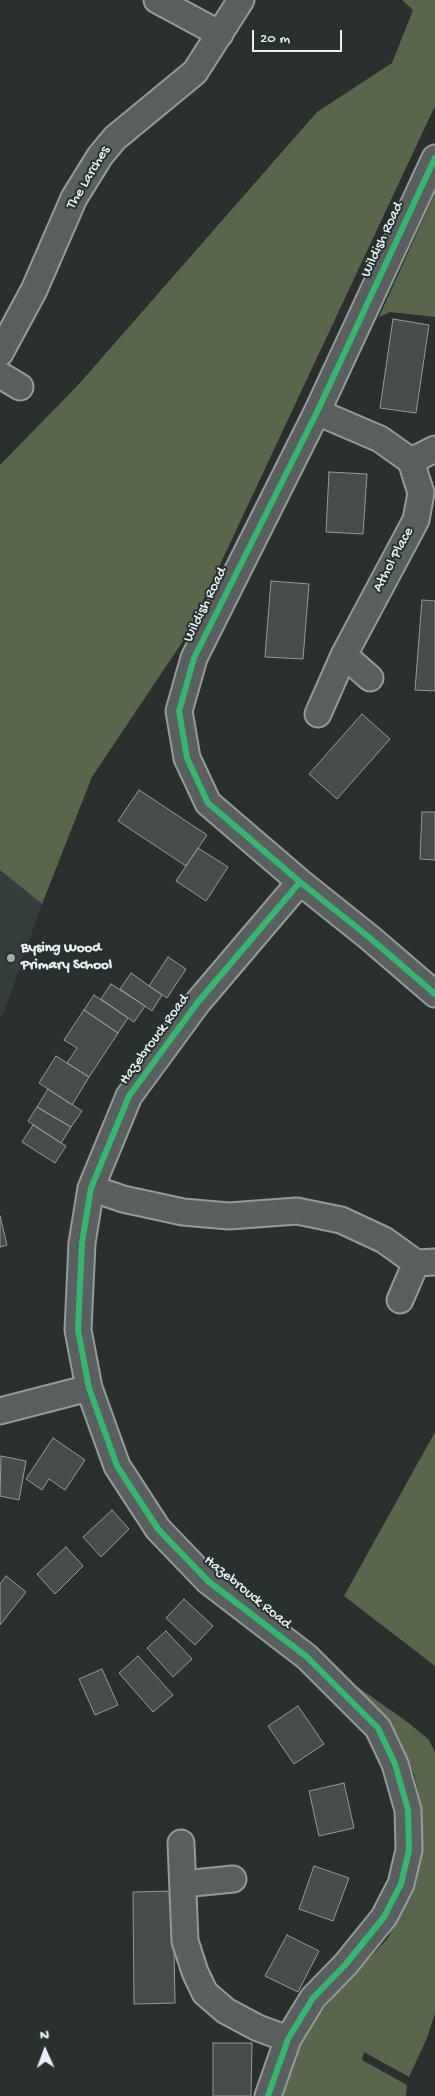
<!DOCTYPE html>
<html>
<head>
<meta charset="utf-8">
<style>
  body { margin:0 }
  #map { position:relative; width:435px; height:2096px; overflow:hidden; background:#29302d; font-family:"Gochi Hand",sans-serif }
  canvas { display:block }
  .north { position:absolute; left:20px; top:2026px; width:50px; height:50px; -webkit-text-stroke:4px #26332d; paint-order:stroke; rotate:358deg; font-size:14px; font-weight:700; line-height:20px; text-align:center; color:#e8f1f8 }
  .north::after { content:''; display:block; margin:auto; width:18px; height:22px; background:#e8f1f8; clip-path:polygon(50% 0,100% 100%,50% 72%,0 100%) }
  .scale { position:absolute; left:252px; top:30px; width:90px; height:22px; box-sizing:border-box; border:2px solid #e8f1f8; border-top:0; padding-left:6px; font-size:15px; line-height:18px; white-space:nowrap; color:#e8f1f8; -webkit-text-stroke:4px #26332d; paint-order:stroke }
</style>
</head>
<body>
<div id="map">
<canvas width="435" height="2096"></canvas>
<div class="north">N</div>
<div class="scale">20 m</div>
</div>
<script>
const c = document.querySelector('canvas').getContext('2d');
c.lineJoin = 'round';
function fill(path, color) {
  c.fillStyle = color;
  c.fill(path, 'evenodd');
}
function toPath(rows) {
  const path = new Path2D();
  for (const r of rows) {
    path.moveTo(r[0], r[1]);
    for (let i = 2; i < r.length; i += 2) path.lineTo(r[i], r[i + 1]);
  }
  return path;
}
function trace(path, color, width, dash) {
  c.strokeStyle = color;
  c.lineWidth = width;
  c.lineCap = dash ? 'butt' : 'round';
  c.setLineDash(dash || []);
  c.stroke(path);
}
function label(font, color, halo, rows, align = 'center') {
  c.font = font + ' "Gochi Hand",sans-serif';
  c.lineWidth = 4;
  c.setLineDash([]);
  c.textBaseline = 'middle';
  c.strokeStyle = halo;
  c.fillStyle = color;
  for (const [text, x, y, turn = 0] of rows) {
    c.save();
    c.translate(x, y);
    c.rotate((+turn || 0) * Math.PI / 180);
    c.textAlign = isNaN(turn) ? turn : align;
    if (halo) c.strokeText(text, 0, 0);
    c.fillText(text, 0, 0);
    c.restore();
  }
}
fill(toPath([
  [0,870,42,904,4,1012,0,1017]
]), '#353e3d');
fill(toPath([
  [402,0,435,0,435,106,187,635,92,777,42,904,0,870,0,465,79,384,317,112,392,63,413,10],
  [435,193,435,317,390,312,379,317],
  [435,1432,435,1666,344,1596],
  [355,1685,410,1724,429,1740,435,1753,435,2013,427,2038,409,2077,364,2052,362,2060,407,2085,406,2096,281,2096,294,2055,306,2030,315,2023,320,2013,341,1988,388,1938,403,1907,418,1864,422,1834,420,1801,414,1774,388,1724]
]), '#5a664b');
const building = toPath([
  [393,319,429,325,416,413,380,408,393,319],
  [329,472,367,474,363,534,326,532,329,472],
  [271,581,309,584,303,659,265,657,271,581],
  [422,600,435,601,435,691,415,690,422,600],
  [362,714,390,739,337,799,309,774,362,714],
  [139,790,207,835,186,866,118,821,139,790],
  [422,812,435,812,435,860,420,859,422,812],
  [198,848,228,867,206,901,176,881,198,848],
  [168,957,186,969,167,998,149,986,168,957],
  [131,973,162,995,152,1011,120,989,131,973],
  [111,984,145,1006,134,1022,101,999,111,984],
  [94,995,128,1018,118,1033,84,1010,94,995],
  [84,1010,118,1033,89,1077,67,1063,77,1048,64,1040,84,1010],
  [56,1056,89,1077,72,1105,39,1083,56,1056],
  [48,1089,82,1111,71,1127,37,1107,48,1089],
  [37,1107,71,1127,61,1143,28,1121,37,1107],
  [33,1125,66,1146,55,1163,22,1142,33,1125],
  [0,1216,7,1245,0,1247,0,1216],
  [53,1438,85,1460,65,1490,49,1479,42,1490,26,1479,53,1438],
  [1,1456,26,1461,19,1500,0,1496,1,1456],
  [112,1510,129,1529,101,1557,83,1537,112,1510],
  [66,1547,83,1566,55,1594,37,1574,66,1547],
  [6,1576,26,1592,0,1625,0,1584,6,1576],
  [184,1599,213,1626,195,1645,166,1618,184,1599],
  [166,1631,192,1659,173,1677,147,1648,166,1631],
  [138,1656,173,1695,153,1712,119,1673,138,1656],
  [102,1669,118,1705,95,1715,79,1679,102,1669],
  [298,1706,324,1744,294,1764,268,1726,298,1706],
  [344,1783,354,1828,319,1836,309,1791,344,1783],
  [314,1866,349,1878,333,1921,299,1909,314,1866],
  [173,1891,175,2003,134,2004,133,1892,173,1891],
  [287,1935,319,1951,298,1992,265,1976,287,1935],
  [213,2043,252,2043,251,2096,213,2096,213,2043]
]);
fill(building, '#484b4c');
trace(building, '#959a9a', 1);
const minor = toPath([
  [157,0,220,34],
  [435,158,317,412,194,658,179,711,187,758,208,803,300,882,370,938,435,994],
  [0,353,34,290,74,198,100,156,115,138,195,72,241,0],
  [0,375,20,387],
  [317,412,380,439,411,461,421,493,416,520,344,655,318,714],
  [411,461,435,449],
  [344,655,370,678],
  [91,1188,123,1199,183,1212,229,1216,297,1211,341,1220,384,1240,416,1263,435,1262],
  [400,1300,416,1263],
  [0,1411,89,1388],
  [181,1843,185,1941,195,1972,205,1993,226,2011,258,2028,288,2039],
  [183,1884,233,1879],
  [268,2096,288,2039,313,1998,346,1964,384,1917,401,1884,409,1850,408,1810,395,1764,378,1728,307,1657,208,1581,158,1529,117,1466,89,1388,78,1330,82,1243,91,1188,129,1096,198,1002,300,882]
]);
trace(minor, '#959a9a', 29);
trace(minor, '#5a6060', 25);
trace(toPath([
  [435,158,317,412,194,658,179,711,187,758,208,803,300,882,370,938,435,994],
  [268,2096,288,2039,313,1998,346,1964,384,1917,401,1884,409,1850,408,1810,395,1764,378,1728,307,1657,208,1581,158,1529,117,1466,89,1388,78,1330,82,1243,91,1188,129,1096,198,1002,300,882]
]), '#33b770', 6);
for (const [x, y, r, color] of [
  [11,958,5,"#a5adb1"]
]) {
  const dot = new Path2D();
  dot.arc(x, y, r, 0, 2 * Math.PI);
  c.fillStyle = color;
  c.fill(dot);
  trace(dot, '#26332d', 2);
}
label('15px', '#e8f1f8', '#26332d', [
  ["The Larches",89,178,-59],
  ["Wildish Road",383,240,-65],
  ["Athol Place",394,560,-62],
  ["Wildish Road",206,605,-64],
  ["Hazebrouck Road",155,1040,-54],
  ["Hazebrouck Road",247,1593,39]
]);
label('bold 15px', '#e8f1f8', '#26332d', [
  ["Bysing Wood",21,949],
  ["Primary School",21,966]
], 'left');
</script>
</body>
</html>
